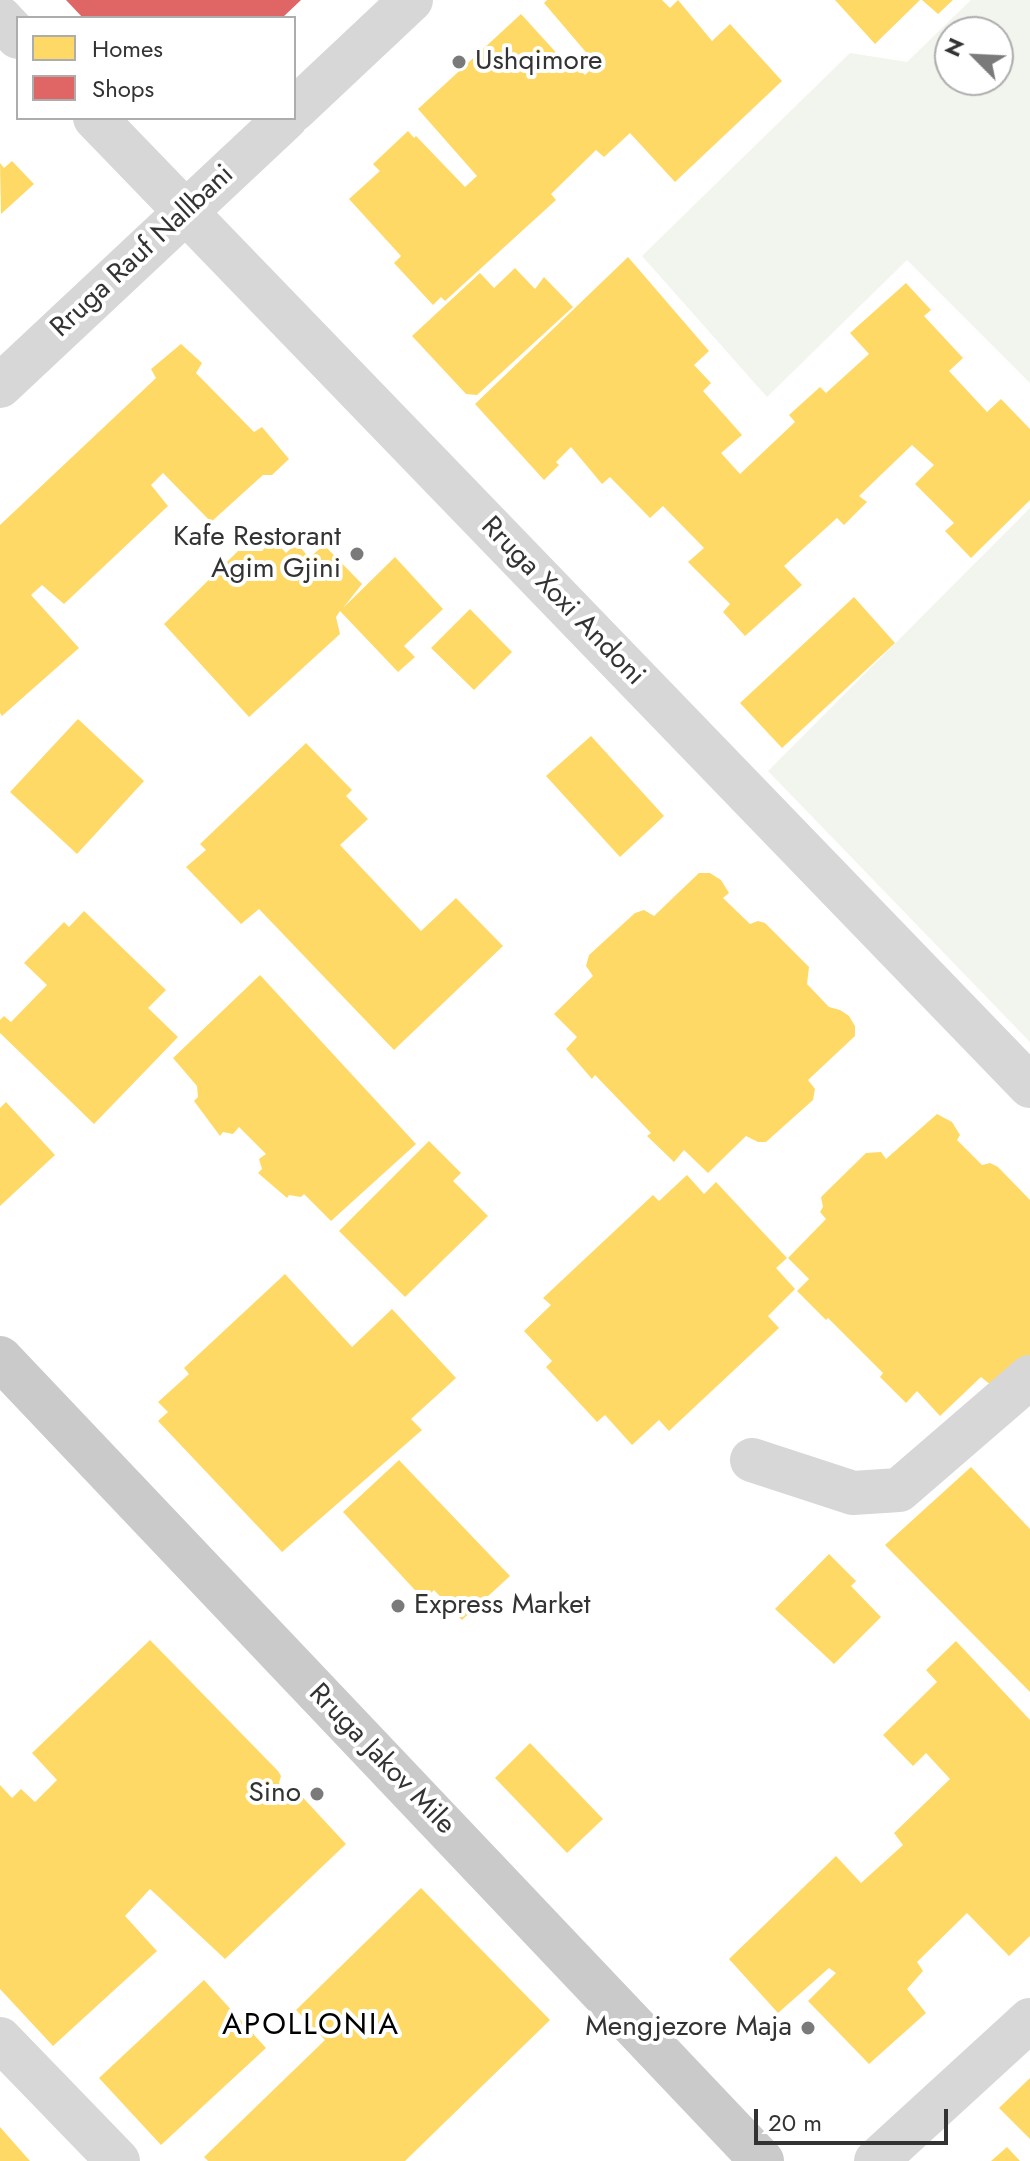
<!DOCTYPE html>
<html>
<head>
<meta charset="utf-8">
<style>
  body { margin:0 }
  #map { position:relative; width:1030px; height:2161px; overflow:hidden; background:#fff; font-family:Jost,sans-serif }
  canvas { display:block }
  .legend { position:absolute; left:16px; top:16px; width:280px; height:104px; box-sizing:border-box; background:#fff; border:2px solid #adadad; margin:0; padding:10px 14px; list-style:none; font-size:24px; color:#333 }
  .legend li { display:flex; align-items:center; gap:16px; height:40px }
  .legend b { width:40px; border:2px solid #adadad }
  .north { position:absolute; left:934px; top:16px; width:80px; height:80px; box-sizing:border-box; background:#fff; border:2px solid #adadad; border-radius:50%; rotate:294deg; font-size:22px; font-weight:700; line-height:32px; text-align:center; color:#333 }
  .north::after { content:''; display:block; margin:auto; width:28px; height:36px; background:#7a7a7a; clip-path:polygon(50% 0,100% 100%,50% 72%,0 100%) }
  .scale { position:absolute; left:754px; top:2109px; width:194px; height:36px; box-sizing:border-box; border:4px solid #333; border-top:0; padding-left:10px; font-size:24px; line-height:28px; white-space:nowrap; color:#333; -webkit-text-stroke:6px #fff; paint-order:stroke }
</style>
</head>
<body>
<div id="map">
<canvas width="1030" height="2161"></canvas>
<ul class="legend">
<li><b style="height:22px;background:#ffd966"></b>Homes</li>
<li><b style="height:22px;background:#e06666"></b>Shops</li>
</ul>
<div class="north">N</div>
<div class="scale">20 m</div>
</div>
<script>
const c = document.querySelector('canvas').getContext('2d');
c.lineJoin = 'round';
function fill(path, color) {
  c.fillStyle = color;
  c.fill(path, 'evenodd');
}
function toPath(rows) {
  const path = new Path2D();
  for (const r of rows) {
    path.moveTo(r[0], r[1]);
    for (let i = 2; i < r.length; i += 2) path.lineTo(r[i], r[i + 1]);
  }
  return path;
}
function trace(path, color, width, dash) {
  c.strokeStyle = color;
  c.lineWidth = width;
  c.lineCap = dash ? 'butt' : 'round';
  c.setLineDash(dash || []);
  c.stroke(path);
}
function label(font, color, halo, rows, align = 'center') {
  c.font = font + ' Jost,sans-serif';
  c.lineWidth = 8;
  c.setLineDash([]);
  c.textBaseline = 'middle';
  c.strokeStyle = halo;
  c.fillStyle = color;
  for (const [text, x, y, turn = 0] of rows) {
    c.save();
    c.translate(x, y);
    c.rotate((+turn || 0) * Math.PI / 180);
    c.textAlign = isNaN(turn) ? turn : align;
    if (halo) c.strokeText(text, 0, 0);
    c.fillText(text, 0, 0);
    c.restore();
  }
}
fill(toPath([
  [971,0,1030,0,1030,383,907,260,767,397,642,256,850,53,907,62],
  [950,32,998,32,998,80,950,80],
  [1030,508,1030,1042,768,771]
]), '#f1f5ed');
fill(toPath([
  [547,0,662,0,670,8,678,0,712,41,730,24,782,81,675,182,630,133,604,157,596,150,551,194,556,200,445,301,441,297,433,305,394,263,401,256,349,199,380,171,373,164,408,131,414,138,416,136,465,187,477,176,418,109,521,14,562,59,564,55,585,75,596,64,544,3],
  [835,0,920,0,875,44],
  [922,0,953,0,938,14],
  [12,161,34,184,1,214,0,163,4,168],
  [628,257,709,351,694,365,711,383,703,391,742,435,721,453,740,474,795,422,789,415,820,387,826,393,869,354,850,333,906,283,931,310,924,316,963,358,949,371,987,412,1001,399,1030,429,1030,500,971,558,945,531,954,523,915,484,934,465,912,445,859,496,867,502,844,525,837,518,784,566,802,585,745,636,723,612,730,604,688,562,704,548,663,506,650,518,610,477,602,484,571,447,556,462,559,465,544,480,475,404],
  [515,268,535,289,544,277,573,307,477,395,466,394,412,336,480,273,494,288],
  [181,344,202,363,196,373,254,432,262,427,289,459,272,475,263,475,211,522,163,473,151,485,168,506,64,604,42,585,31,595,79,648,2,716,0,713,0,525,156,378,151,369],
  [273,539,286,553,297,543,309,558,324,545,362,584,343,608,395,557,443,609,404,646,415,657,398,672,340,611,336,617,340,634,249,717,164,624,238,551,262,551],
  [854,597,895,643,782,748,740,703],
  [470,609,512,652,474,690,431,648],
  [78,719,144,781,77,854,10,792],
  [591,736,664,816,620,857,546,776],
  [306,743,352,790,346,796,368,819,340,845,421,931,456,898,503,946,394,1050,259,909,241,924,186,867,206,850,200,844],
  [699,873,710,873,721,880,729,893,723,898,750,924,758,921,765,923,809,967,807,984,829,1007,840,1010,849,1016,855,1026,855,1036,808,1080,815,1089,813,1100,766,1142,758,1142,746,1136,708,1173,684,1150,674,1162,647,1136,651,1133,595,1075,592,1079,566,1049,577,1037,554,1014,593,976,586,966,589,955,635,913,644,910,654,916],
  [84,911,166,990,148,1008,178,1037,94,1124,0,1033,0,1020,4,1016,11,1022,47,985,24,963,64,922,69,927],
  [260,975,416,1144,331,1221,304,1194,301,1197,289,1195,287,1198,258,1173,262,1169,259,1159,266,1154,239,1127,233,1134,223,1132,220,1136,194,1101,198,1097,197,1086,173,1058],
  [6,1102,55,1155,0,1206,0,1108],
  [937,1114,952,1122,960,1135,957,1140,982,1165,990,1163,998,1167,1030,1200,1030,1356,992,1386,981,1377,940,1416,917,1391,906,1403,880,1377,883,1373,828,1318,826,1320,797,1291,809,1279,788,1258,826,1219,820,1212,823,1207,821,1197,866,1153,881,1152,886,1159],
  [429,1141,461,1173,453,1181,488,1216,405,1297,339,1231],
  [687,1175,704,1194,716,1182,787,1258,776,1268,795,1289,768,1316,779,1328,669,1431,659,1420,632,1445,605,1415,597,1422,546,1367,552,1361,524,1331,551,1305,543,1298,653,1195,659,1201],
  [285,1274,352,1347,392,1309,456,1378,411,1419,422,1430,282,1552,158,1421,168,1412,158,1402,189,1374,184,1368],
  [399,1460,510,1576,462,1620,434,1590,424,1600,343,1512],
  [971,1467,1030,1529,1030,1692,885,1545],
  [829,1554,856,1581,851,1586,881,1617,834,1664,775,1609],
  [150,1640,278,1771,281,1776,279,1783,284,1789,294,1788,346,1844,225,1959,150,1889,125,1916,157,1951,53,2046,0,1989,0,1785,12,1798,21,1789,35,1802,57,1780,32,1753],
  [956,1641,1030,1720,1030,1936,1009,1956,967,1913,917,1962,923,1971,907,1989,926,2013,869,2064,808,2001,836,1973,829,1968,778,2013,729,1959,836,1856,861,1883,903,1845,894,1833,950,1779,926,1753,913,1766,883,1735,937,1682,926,1670],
  [530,1743,603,1819,567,1853,495,1778],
  [421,1888,550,2020,405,2161,208,2161,204,2157,325,2040,296,2010],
  [204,1980,266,2048,161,2145,99,2078],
  [1030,2078,1030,2139,999,2108],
  [0,2127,30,2161,0,2161],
  [1007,2147,1020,2161,991,2161]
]), '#ffd966');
fill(toPath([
  [66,0,301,0,282,18,83,18]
]), '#e06666');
trace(toPath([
  [0,18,18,37],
  [294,110,411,0],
  [95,118,1030,1086],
  [0,386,286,118],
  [752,1460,853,1493,899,1490,1030,1377],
  [0,2039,118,2161],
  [876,2161,1030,2020]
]), '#d7d7d7', 44);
trace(toPath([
  [0,1358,762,2161]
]), '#cacaca', 44);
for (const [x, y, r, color] of [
  [459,62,8,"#7a7a7a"],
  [357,554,8,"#7a7a7a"],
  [398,1606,8,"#7a7a7a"],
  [317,1794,8,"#7a7a7a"],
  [808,2028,8,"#7a7a7a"]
]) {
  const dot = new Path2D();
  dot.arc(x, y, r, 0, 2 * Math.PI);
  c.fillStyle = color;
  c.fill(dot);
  trace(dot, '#fff', 3);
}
label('28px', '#333', '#fff', [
  ["Ushqimore",475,62,"left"],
  ["Kafe Restorant",341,538],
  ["Agim Gjini",341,570],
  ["Express Market",414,1606,"left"],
  ["Sino",301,1794],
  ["Mengjezore Maja",792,2028]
], 'right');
label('28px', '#333', '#fff', [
  ["Rruga Rauf Nallbani",143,252,-43],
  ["Rruga Xoxi Andoni",562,602,46],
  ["Rruga Jakov Mile",381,1760,46]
]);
c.letterSpacing = '2px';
label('30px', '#000', '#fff', [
  ["APOLLONIA",311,2027]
]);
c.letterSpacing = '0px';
</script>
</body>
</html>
